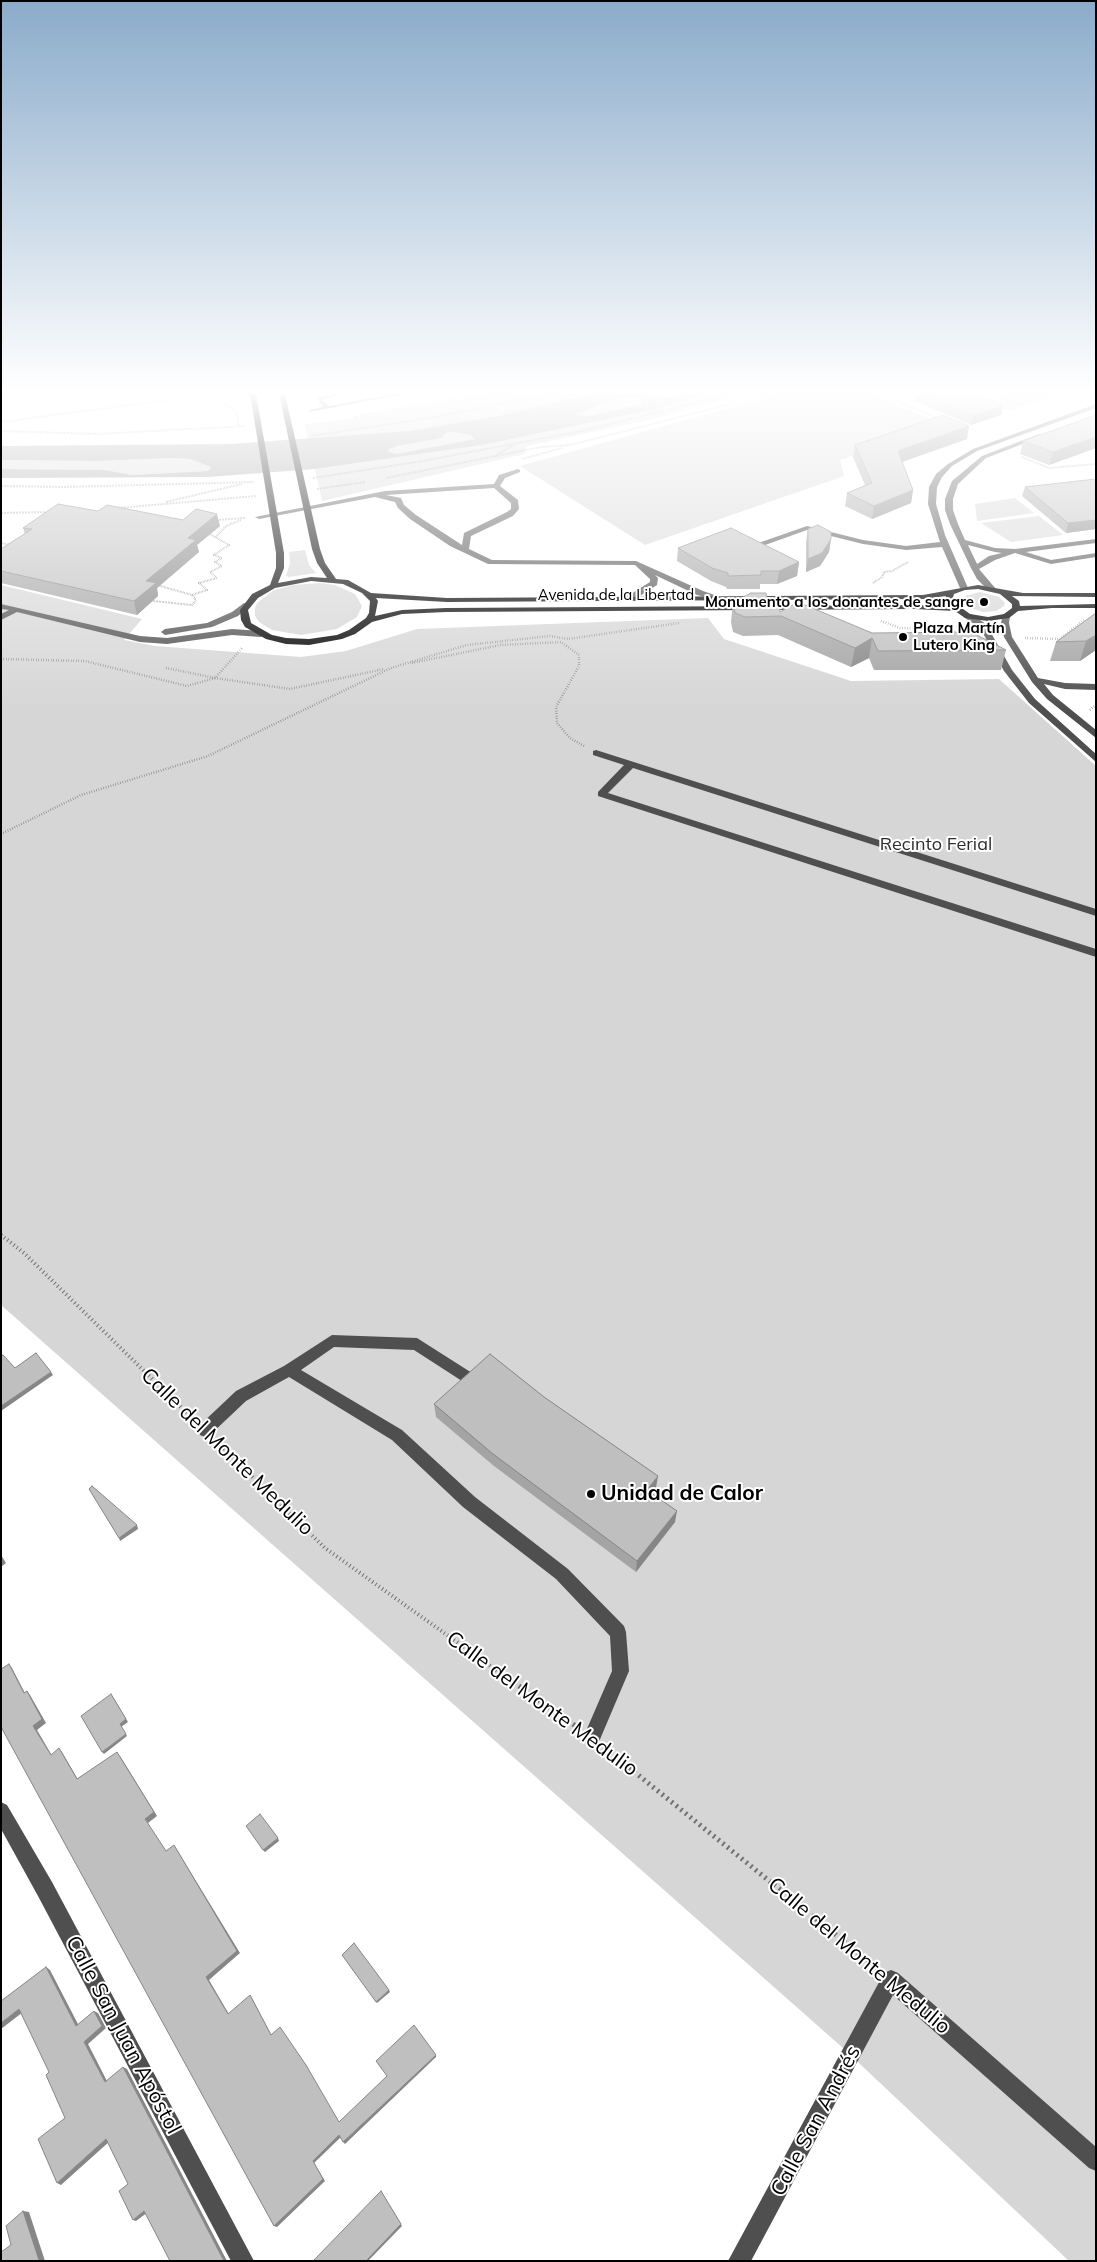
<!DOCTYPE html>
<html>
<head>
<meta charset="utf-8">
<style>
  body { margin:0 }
  #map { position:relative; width:1097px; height:2262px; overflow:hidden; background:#fff; font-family:Mulish,sans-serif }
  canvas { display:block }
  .frame { position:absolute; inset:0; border:2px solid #000; pointer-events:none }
</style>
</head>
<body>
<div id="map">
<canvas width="1097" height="2262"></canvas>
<div class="frame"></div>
</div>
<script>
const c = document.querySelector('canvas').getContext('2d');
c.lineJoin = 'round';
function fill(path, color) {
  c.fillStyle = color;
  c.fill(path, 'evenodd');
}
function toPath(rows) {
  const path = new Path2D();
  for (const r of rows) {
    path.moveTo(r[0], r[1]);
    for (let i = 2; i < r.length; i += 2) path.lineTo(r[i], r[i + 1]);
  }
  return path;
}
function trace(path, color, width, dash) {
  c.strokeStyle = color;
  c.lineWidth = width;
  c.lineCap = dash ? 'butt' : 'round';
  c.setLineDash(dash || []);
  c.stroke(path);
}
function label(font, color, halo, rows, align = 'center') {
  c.font = font + ' Mulish,sans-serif';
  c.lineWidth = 4;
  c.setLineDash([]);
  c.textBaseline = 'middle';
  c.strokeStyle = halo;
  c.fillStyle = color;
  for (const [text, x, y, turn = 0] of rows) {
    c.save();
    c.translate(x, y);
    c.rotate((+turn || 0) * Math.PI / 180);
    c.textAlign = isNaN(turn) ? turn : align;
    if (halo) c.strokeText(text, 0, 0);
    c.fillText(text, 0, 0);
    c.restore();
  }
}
fill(toPath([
  [488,394,591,394,498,416,409,431,308,439,305,424,350,419],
  [706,394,744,394,653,419,527,446,524,454,322,501,315,469,482,445,655,409],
  [779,394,873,394,945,426,840,460,844,476,645,545,520,466],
  [1010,394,1053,394,1056,395,1008,411,985,401],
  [641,396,642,402,592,416,573,415,618,398],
  [454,432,470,435,475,439,396,454,388,451,389,449,397,446,442,438,446,433],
  [171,458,190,459,211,466,208,471,132,475,105,470,1,469,1,460,97,461],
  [1015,498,1034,513,977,521,975,504],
  [1039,516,1063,535,1011,542,981,523],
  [305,550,309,565,316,573,289,577,286,576,290,563,289,552],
  [320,583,335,585,355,594,362,606,357,617,337,629,301,635,272,630,259,622,255,616,255,608,257,603,274,590,293,585],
  [1,585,142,619,124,640,155,646,301,657,346,651,417,629,708,618,724,639,851,681,999,679,1096,766,1096,2261,1069,2261,843,2048,1,1305],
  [980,592,999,597,1005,603,1004,606,996,611,983,612,970,608,963,602,965,596]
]), '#d6d6d6');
fill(toPath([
  [591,394,649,394,650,396,670,397,682,394,706,394,655,409,482,445,315,469,208,477,1,478,1,469,105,470,132,475,208,471,211,467,190,459,171,458,97,461,1,460,1,446,231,444,409,431,498,416],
  [641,396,642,403,592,416,574,415,618,398],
  [454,432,470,435,475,439,396,454,388,451,389,449,397,446,442,438,446,433]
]), '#9d9d9d');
trace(toPath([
  [213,394,237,413,239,426],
  [300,394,302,400,305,400],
  [880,394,939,419],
  [354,417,479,394],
  [1,422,213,394],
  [1,431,98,434,245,426],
  [311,436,430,418,552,394],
  [570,445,770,394],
  [495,456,513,445],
  [1022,457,1049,468,1096,464],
  [522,459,562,448],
  [313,478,423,461,582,431,729,394],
  [386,478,541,447,570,445],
  [1,486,63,487,254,482],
  [317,489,365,482],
  [166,502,242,484],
  [118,508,256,496],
  [1,513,49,512],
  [216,520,245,518],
  [216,537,226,526,241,520],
  [1,543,11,545],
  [873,583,882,577,884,572,892,571,908,562],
  [157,585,192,595],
  [153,601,192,605,196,600,192,595,207,590,199,583,217,578,210,572,222,566,215,562,222,558,214,555,229,545,208,533]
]), '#717171', 2, [0.5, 1]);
trace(toPath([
  [881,621,900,628,945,629,962,633],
  [1025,638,1060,639,1085,619],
  [1,659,85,661,187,686,215,678,243,647],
  [412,663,500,645,561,642,579,655,579,666,556,707,557,723,570,738,584,746],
  [166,668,215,678,290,689,384,669],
  [1090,710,1096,705],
  [1,834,81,795,208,756,391,668,467,645,550,636,568,639,679,623]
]), '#717171', 2.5, [0.5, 2]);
trace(toPath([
  [1,1235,3,1237]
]), '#717171', 3, [1, 2.5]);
trace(toPath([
  [1,1235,24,1253,192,1418],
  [218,1443,325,1548,520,1687]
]), '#717171', 4, [1, 3]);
trace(toPath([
  [519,1686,577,1727],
  [606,1749,877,1968]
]), '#717171', 5, [2, 4]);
fill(toPath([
  [333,394,342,394,323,400,329,406,394,394,405,394,309,412,309,410,323,407,317,398,333,394],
  [1096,404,1096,408,977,451,952,466,942,477,937,487,936,504,945,535,968,588,967,590,960,588,942,547,906,550,863,544,807,530,754,549,747,547,807,526,863,540,906,546,940,542,928,504,929,487,936,474,948,464,973,449,1096,404],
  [1039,434,1042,436,1041,437,986,458,958,484,953,499,953,510,958,524,965,540,995,548,1015,549,1096,539,1096,543,1026,552,1051,560,1096,553,1096,557,1051,564,1015,553,995,560,979,569,996,589,989,591,977,579,971,568,950,524,945,510,945,499,952,481,982,456,1039,434],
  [968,545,995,552,1002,553,989,556,977,564,968,545],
  [518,469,520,470,520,472,505,478,500,486,518,500,519,509,513,516,471,536,469,549,492,560,636,561,703,591,723,598,719,600,697,595,655,575,658,578,657,585,632,601,626,601,626,597,650,582,650,579,635,565,488,564,450,546,410,519,398,508,395,502,375,497,259,519,255,517,385,491,494,484,499,475,518,469],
  [494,488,511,503,511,509,507,512,464,533,462,545,416,515,404,505,401,498,386,495,494,488],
  [244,603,251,605,238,616,212,627,165,635,161,632,165,629,207,623,232,612,244,603],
  [1,604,140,636,167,638,232,629,261,631,265,634,261,637,232,635,167,644,140,642,17,612,1,620,1,614,9,610,1,609,1,604],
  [965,614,971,614,986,624,1012,670,1035,699,1096,754,1096,762,1029,703,1004,671,980,628,965,618,965,614],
  [1003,614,1010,616,1009,623,1012,637,1038,678,1065,683,1096,684,1096,690,1065,689,1044,684,1053,695,1096,730,1096,738,1047,699,1032,682,1004,637,1001,623,1003,614],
  [596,750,1096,909,1096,916,633,768,608,793,1096,949,1096,957,598,796,598,792,624,765,593,755,593,751,596,750],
  [332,1335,417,1338,472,1373,474,1377,472,1381,467,1383,462,1381,414,1350,334,1347,301,1370,402,1430,475,1497,568,1569,624,1626,626,1632,629,1671,598,1744,592,1747,586,1744,583,1738,612,1671,610,1636,556,1579,463,1507,392,1440,289,1377,246,1401,210,1435,205,1437,200,1435,198,1430,200,1425,236,1391,284,1366,332,1335],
  [1,1802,7,1805,52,1882,254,2261,231,2261,38,1896,1,1829,1,1802],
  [891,1970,898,1973,1096,2147,1096,2171,1089,2168,893,1995,751,2261,728,2261,884,1973,891,1970]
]), '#4f4f4f');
fill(toPath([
  [250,394,256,394,284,553,284,568,278,583,311,577,327,578,317,563,312,549,279,394,285,394,320,549,325,563,336,579,348,580,371,593,447,598,923,595,978,585,1023,593,1096,593,1096,597,1012,596,1019,601,1020,606,1096,604,1096,608,1052,608,1018,611,1009,618,988,621,965,618,955,611,914,609,446,612,402,614,372,622,355,634,342,639,309,645,286,644,266,639,245,627,241,620,240,610,252,594,270,585,276,568,276,553,250,394],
  [311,581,343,584,362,593,370,601,369,613,366,618,349,630,337,635,309,639,286,638,272,635,251,623,248,610,258,598,275,588,311,581],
  [978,589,1000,594,1012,604,1012,608,1004,614,988,617,970,614,952,601,954,594,965,590,978,589],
  [946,596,944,601,948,606,914,605,446,608,402,610,375,616,378,601,376,598,447,602,923,599,946,596]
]), '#000');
fill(toPath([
  [916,394,974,394,1003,406,1001,415,971,425,915,401],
  [1096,415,1096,448,1049,465,1020,454,1023,441],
  [967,439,902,462,913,490,911,503,872,519,845,506,847,493,865,485,853,457,855,445],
  [1096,479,1096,529,1066,533,1022,496,1025,487],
  [98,511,220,526,197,545,199,552,157,588,158,596,137,615,1,583,1,549,25,534,23,528],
  [808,529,831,539,829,552,820,566,806,572,806,542],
  [678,548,799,562,797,576,777,584,760,584,760,589,727,589,726,587,711,581,677,561],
  [767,599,780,612,872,633,1006,650,1001,670,874,670,869,658,851,667,778,635,743,636,733,632,731,622,733,602],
  [1096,613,1096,650,1080,661,1050,661,1056,642],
  [434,1404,656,1488,652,1493,675,1522,636,1572,494,1466,436,1417]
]), '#a4a4a4');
fill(toPath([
  [1003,406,1001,415,971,425,973,416],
  [969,426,967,439,896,464,898,451],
  [1096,437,1096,448,1049,465,1053,452],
  [913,490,911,503,872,519,874,506],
  [217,514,220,526,197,545,199,552,157,588,158,596,137,615,134,601,146,581,188,538],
  [1096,520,1096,529,1066,533,1068,523],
  [831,539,829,552,820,566,806,572,808,559],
  [799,562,797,576,777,584,779,571],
  [1096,635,1096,650,1080,661,1086,641],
  [872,638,869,658,851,667,855,648],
  [51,1372,53,1375,1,1411,1,1406],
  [658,1476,656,1488,646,1501,647,1490],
  [677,1511,675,1522,636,1572,637,1561],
  [137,1525,138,1529,120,1541,119,1538],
  [1,1555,6,1563,1,1567],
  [9,1664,12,1668,27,1697,24,1693],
  [27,1691,30,1695,46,1723,37,1730,54,1759,51,1755,33,1726],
  [111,1694,128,1722,121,1727,120,1724],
  [126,1734,127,1736,104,1754,102,1752],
  [59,1748,62,1752,80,1783,77,1779],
  [120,1756,157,1816,148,1823,145,1819],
  [278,1838,279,1841,265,1852,263,1850],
  [174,1845,240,1953,209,1980,230,2016,228,2014,206,1977],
  [46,1967,50,1970,80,2028,76,2026],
  [389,1990,390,1992,377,2003,376,2002],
  [250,1995,252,1998,273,2038,271,2035],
  [19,2009,23,2012,1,2029,1,2023],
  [94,2011,98,2013,106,2028,88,2044,109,2085,105,2082,84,2042],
  [436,2055,436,2057,345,2144,343,2142],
  [123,2067,127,2069,227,2261,224,2261],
  [339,2135,341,2137,314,2163,325,2181,277,2227,274,2226,313,2161],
  [106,2139,110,2141,61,2185,57,2183],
  [381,2191,402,2226,368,2261,366,2261],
  [23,2211,29,2212,45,2261,38,2261],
  [144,2211,148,2212,136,2221,133,2220]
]), '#868686');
const building = toPath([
  [920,394,974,394,1003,406,973,416,920,394],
  [943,415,969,426,898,451,913,490,874,506,847,493,872,483,855,445,943,415],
  [1096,415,1096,437,1053,452,1023,441,1096,415],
  [1096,479,1096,520,1068,523,1025,487,1096,479],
  [58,504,98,511,107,505,183,520,196,509,217,514,188,538,196,540,146,581,156,583,134,601,1,571,1,549,32,529,23,528,58,504],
  [818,525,831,532,831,539,822,553,808,559,808,529,818,525],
  [731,528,799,562,779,571,761,571,761,575,728,576,728,573,712,568,678,548,731,528],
  [751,593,766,593,767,599,778,599,780,612,798,602,872,633,971,632,1006,650,878,651,872,638,855,648,781,616,745,617,735,613,733,602,751,593],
  [1096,613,1096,635,1086,641,1056,642,1096,613],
  [36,1353,51,1372,1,1406,1,1356,3,1355,15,1368,36,1353],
  [490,1354,544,1397,658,1476,647,1490,677,1511,637,1561,493,1454,434,1404,490,1354],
  [92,1486,137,1525,119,1538,89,1489,92,1486],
  [9,1664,24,1693,27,1691,42,1719,33,1726,51,1755,59,1748,77,1779,117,1752,154,1812,145,1819,166,1851,174,1845,237,1951,206,1977,228,2014,250,1995,271,2035,280,2027,306,2065,339,2122,387,2076,376,2061,414,2025,436,2055,343,2142,339,2135,313,2161,323,2179,274,2226,1,1727,1,1669,9,1664],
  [111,1694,126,1719,120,1724,126,1734,102,1752,81,1716,111,1694],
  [260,1814,278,1838,263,1850,246,1826,260,1814],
  [354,1943,389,1990,376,2002,342,1955,354,1943],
  [46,1967,76,2026,94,2011,102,2026,84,2042,105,2082,123,2067,224,2261,170,2261,144,2211,133,2220,119,2191,128,2184,106,2139,57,2183,38,2139,65,2118,46,2075,49,2072,19,2009,1,2023,1,2001,46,1967],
  [381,2191,401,2224,366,2261,313,2261,381,2191],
  [23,2211,39,2260,38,2261,1,2261,1,2252,11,2245,6,2226,23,2211]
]);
fill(building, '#bfbfbf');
trace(building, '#868686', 1);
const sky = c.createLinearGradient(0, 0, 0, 710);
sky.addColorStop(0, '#8aabca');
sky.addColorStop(0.55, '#fff');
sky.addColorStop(1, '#ffffff00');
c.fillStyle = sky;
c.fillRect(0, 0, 1097, 710);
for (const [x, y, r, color] of [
  [984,602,5,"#000"],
  [903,637,5,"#000"],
  [591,1494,5,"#000"]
]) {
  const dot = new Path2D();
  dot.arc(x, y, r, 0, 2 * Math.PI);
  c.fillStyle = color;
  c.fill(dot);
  trace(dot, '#fff', 2);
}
label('15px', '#000', '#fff', [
  ["Avenida de la Libertad",616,595]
]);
label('bold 15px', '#000', '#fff', [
  ["Monumento a los donantes de sangre",974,602],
  ["Plaza Martín",913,628,"left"],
  ["Lutero King",913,645,"left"]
], 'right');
label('18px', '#2d2d2d', '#fff', [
  ["Recinto Ferial",936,845]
]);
label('21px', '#000', '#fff', [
  ["Calle del Monte Medulio",227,1452,44],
  ["Calle del Monte Medulio",542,1704,36],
  ["Calle del Monte Medulio",859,1956,40],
  ["Calle San Juan Apóstol",123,2035,62],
  ["Calle San Andrés",816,2121,-62]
]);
label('bold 21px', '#000', '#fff', [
  ["Unidad de Calor",601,1494]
], 'left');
</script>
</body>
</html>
